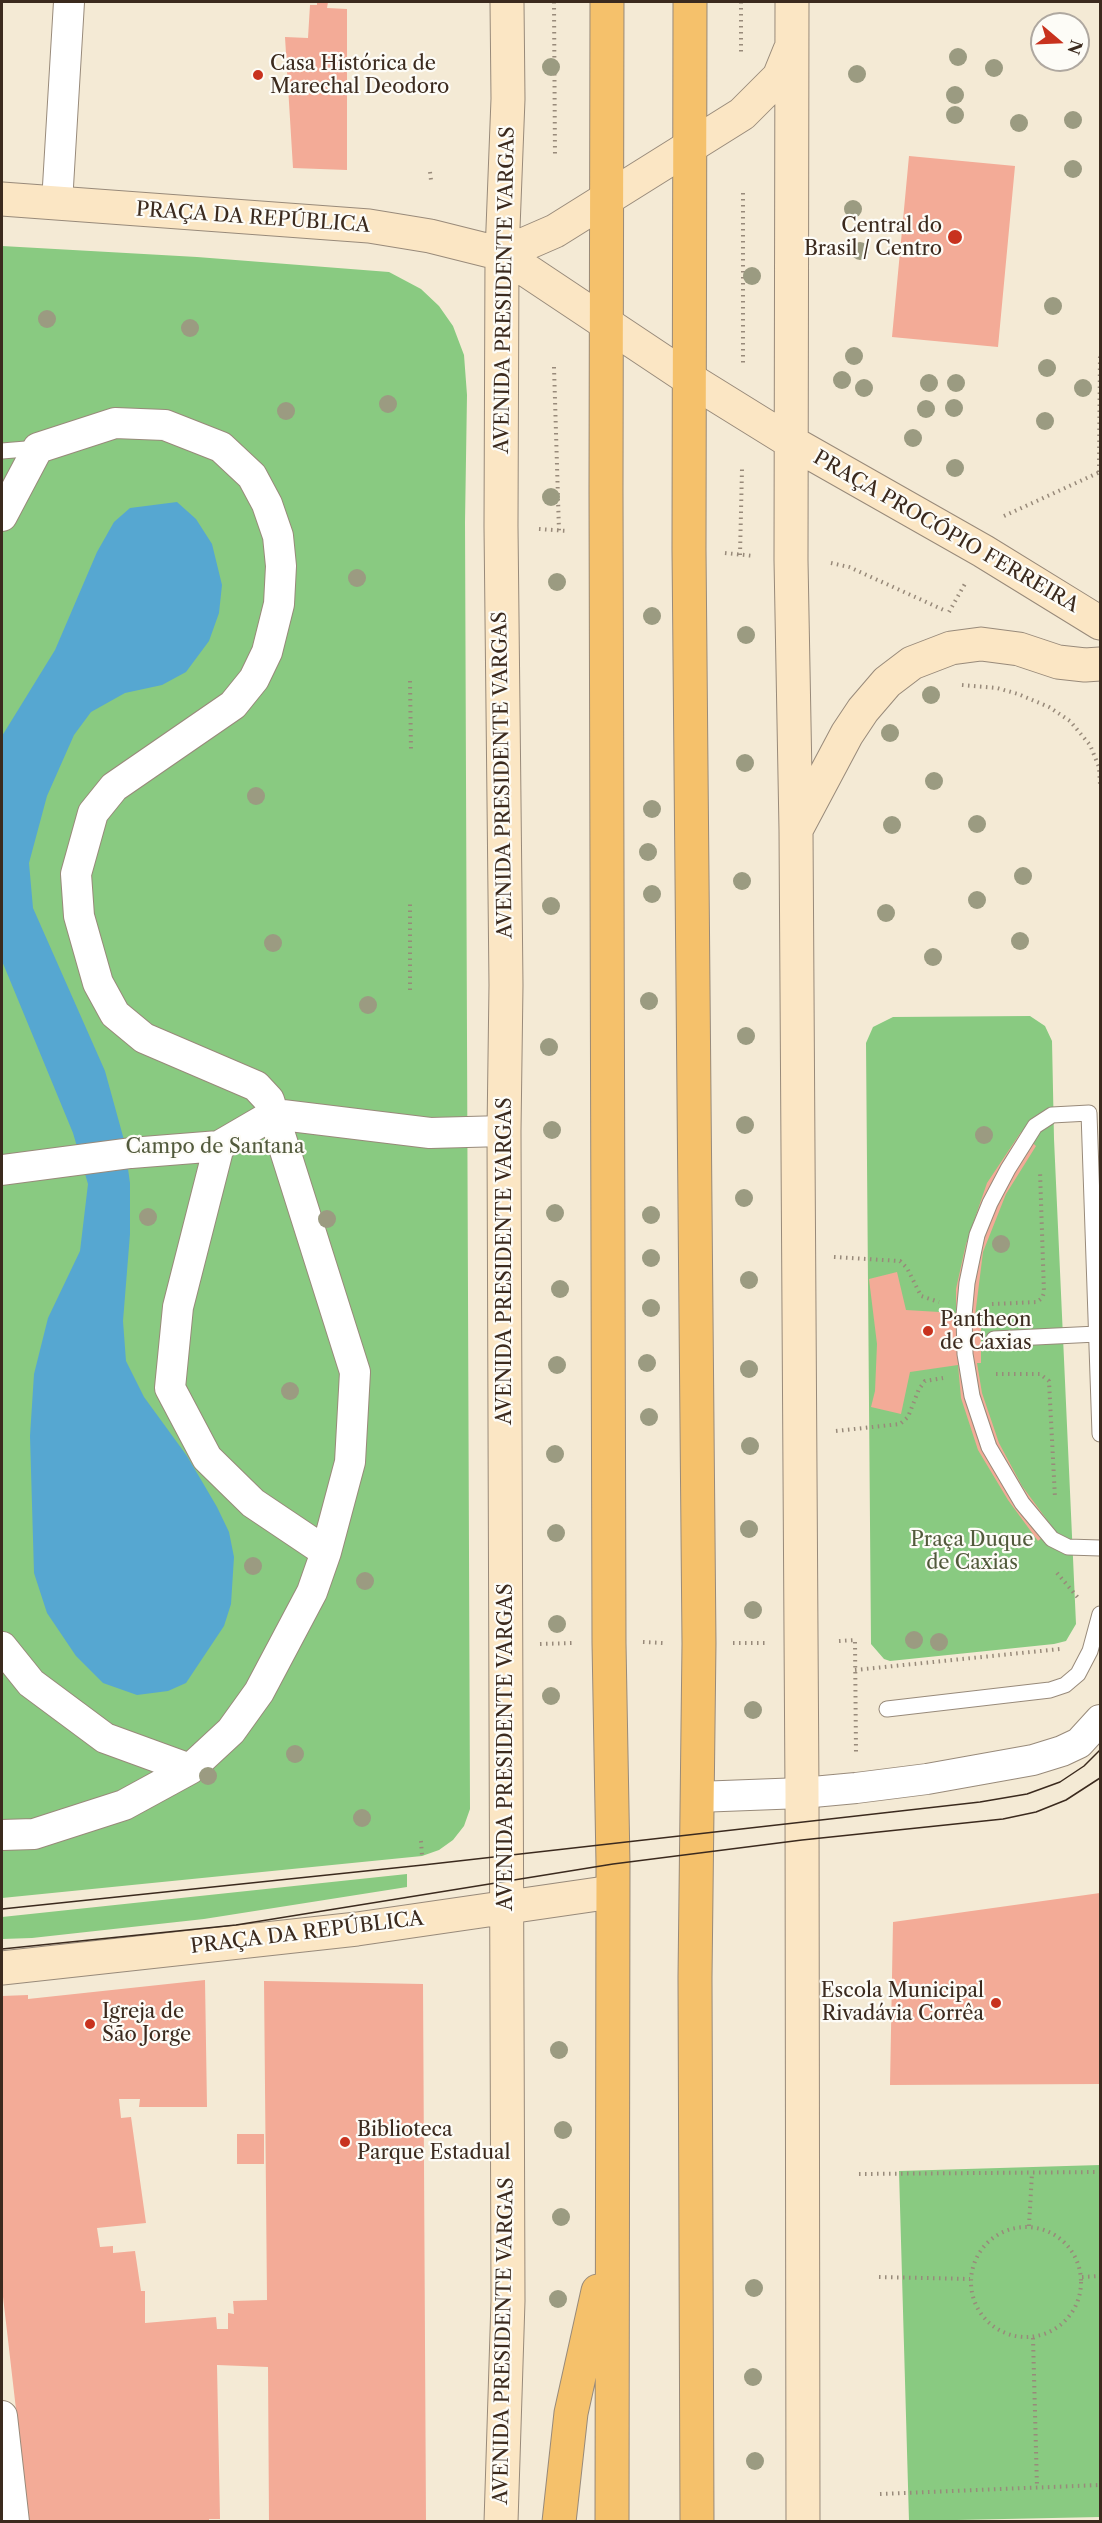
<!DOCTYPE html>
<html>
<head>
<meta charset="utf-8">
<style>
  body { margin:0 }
  #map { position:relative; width:1102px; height:2523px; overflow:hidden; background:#f4ead5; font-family:"Libre Caslon Text",serif }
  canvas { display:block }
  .frame { position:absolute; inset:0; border:3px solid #3b2a1e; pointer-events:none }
  .north { position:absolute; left:1030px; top:12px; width:60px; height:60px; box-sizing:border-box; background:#fdfcf7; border:2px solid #afa8a0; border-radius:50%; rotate:109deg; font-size:16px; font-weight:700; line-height:24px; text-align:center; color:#3b2a1e }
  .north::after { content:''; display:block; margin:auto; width:21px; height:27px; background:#c8321e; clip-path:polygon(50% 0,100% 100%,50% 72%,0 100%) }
</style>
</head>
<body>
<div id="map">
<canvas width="1102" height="2523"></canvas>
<div class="frame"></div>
<div class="north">N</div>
</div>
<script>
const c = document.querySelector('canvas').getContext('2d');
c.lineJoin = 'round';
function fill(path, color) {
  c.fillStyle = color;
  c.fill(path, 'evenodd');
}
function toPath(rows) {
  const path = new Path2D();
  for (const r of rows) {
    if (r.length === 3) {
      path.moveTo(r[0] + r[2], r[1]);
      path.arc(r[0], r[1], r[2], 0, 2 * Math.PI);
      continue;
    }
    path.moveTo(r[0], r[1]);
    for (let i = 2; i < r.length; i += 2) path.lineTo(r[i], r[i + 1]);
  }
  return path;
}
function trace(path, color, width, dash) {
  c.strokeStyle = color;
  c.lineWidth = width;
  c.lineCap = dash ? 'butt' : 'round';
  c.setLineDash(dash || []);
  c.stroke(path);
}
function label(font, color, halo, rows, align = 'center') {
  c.font = font + ' "Libre Caslon Text",serif';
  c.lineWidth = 4.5;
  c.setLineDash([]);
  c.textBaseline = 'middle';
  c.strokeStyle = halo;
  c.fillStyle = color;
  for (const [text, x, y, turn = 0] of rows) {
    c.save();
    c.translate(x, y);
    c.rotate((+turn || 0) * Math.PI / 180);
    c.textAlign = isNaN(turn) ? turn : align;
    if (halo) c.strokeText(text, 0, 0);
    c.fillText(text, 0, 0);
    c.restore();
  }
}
fill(toPath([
  [2,246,197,257,389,272,421,289,439,306,453,326,464,355,467,395,465,522,470,1809,464,1826,453,1840,439,1850,422,1856,2,1898],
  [1030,1016,1045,1026,1052,1041,1054,1139,1076,1624,1066,1641,1054,1644,890,1661,884,1659,871,1644,866,1043,873,1027,893,1017],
  [407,1874,407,1887,204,1919,32,1938,2,1939,2,1917],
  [1100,2165,1100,2517,909,2521,899,2171]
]), '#89ca81');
fill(toPath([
  [177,502,196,519,212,544,222,585,219,613,209,641,186,672,162,685,125,693,91,712,74,735,47,796,29,863,33,908,105,1071,124,1140,130,1183,130,1234,123,1321,126,1361,144,1397,187,1456,217,1507,229,1532,234,1557,231,1604,224,1626,186,1683,168,1691,137,1695,103,1683,76,1656,47,1613,34,1573,30,1436,34,1374,48,1318,80,1251,88,1184,73,1133,2,961,2,736,55,650,97,552,114,522,130,508]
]), '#56a7d1');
fill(toPath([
  [317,2,328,2,327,8,347,9,347,170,293,168,285,37,308,38,310,5,317,5],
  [909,156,1015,166,998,347,892,337],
  [1021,1132,1036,1146,1006,1194,983,1252,975,1316,981,1316,981,1363,977,1363,982,1393,999,1443,1022,1486,1053,1528,1038,1541,1008,1500,978,1450,961,1398,958,1365,910,1372,901,1414,871,1407,875,1391,877,1344,869,1279,897,1272,906,1310,956,1313,956,1289,966,1244,987,1183],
  [1100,1893,1100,2084,890,2085,893,1922],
  [205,1980,207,2107,139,2107,140,2099,119,2099,121,2118,131,2117,146,2223,97,2228,100,2247,113,2246,113,2253,135,2251,141,2291,145,2291,145,2323,216,2317,217,2329,228,2329,228,2313,234,2314,233,2301,267,2300,264,1981,423,1984,426,2522,269,2522,268,2367,217,2365,220,2519,209,2519,209,2522,29,2522,2,2288,2,1996,28,1995,28,1999],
  [237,2134,264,2134,264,2164,237,2164]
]), '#f3ab97');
const lane = toPath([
  [2,451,38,448],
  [994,1339,1097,1334],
  [1100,1434,1089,1113,1052,1115,1035,1126,1008,1169,990,1203,977,1235,967,1283,964,1315,965,1354,972,1396,989,1447,1022,1503,1052,1539,1068,1547,1100,1548],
  [887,1709,1050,1690,1065,1685,1078,1674,1090,1651,1100,1614]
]);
const street = toPath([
  [57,203,69,2],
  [2,516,38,448,115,423,165,425,221,447,252,476,267,504,278,536,281,566,279,604,267,652,254,679,233,705,114,787,93,813,76,874,79,916,98,983,115,1014,144,1038,256,1086,269,1100,355,1372,350,1462,326,1552,312,1592,259,1692,231,1731,190,1769,124,1805,34,1834,2,1835],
  [219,1146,178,1307,170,1388,207,1458,253,1503,326,1552],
  [2,1170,131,1153,219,1146,274,1114,430,1133,504,1131],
  [2,1647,31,1683,105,1738,190,1769],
  [697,1797,802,1793,856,1788,927,1779,1033,1760,1062,1751,1079,1743,1100,1720],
  [2,2416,14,2522]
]);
const secondary = toPath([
  [792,2,791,560,796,830,802,1793,803,2522],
  [2,199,369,226,430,236,502,254,691,380,791,442,983,551,1100,623],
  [502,254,555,231,742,114,779,77,790,50],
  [797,828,847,734,863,710,887,682,912,663,951,648,981,644,1019,649,1058,662,1085,665,1100,664],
  [2,1968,357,1929,612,1892],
  [501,2522,508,2301,504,1131,506,985,501,526,502,254,508,99,507,2]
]);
const primary = toPath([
  [607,2,606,489,609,1643,613,1864,612,2522],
  [690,2,689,549,699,1643,695,1977,697,2522],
  [559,2522,571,2413,598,2291]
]);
trace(lane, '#988a7a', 17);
trace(street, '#988a7a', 32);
trace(secondary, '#988a7a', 35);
trace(primary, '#988a7a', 35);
trace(toPath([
  [554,2,555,158],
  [741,2,741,55],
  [430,172,431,180],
  [743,193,743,366],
  [554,367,559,531],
  [1099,472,1100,353],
  [1004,516,1100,472],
  [539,529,568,531],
  [725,553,754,556],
  [740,555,742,469],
  [831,563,849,567,946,611],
  [949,612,966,582],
  [410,681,411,752],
  [962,685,997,688,1018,694,1049,707,1070,721,1090,745,1099,767,1100,784],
  [410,990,410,900],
  [834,1257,900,1261,907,1268,921,1296,939,1302],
  [992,1304,1037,1302,1042,1298,1044,1293,1040,1171],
  [996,1374,1040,1374,1049,1381,1055,1498],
  [836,1431,900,1424,908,1417,919,1389,925,1381,943,1378],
  [1057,1573,1079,1599],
  [839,1641,855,1640,856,1753],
  [643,1642,663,1643],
  [733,1643,765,1643],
  [540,1644,574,1643],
  [855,1670,1060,1649],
  [421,1841,422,1856],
  [859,2174,1100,2172],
  [1029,2226,1032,2173],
  [1026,2282,55],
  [879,2277,970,2279],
  [1082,2277,1100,2276],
  [1033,2338,1037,2487],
  [880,2494,1100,2485]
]), '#988a7a', 4, [1.5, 4.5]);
trace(lane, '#fff', 15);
trace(street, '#fff', 30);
trace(secondary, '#fbe6c4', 33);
trace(primary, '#f5c16b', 33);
trace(toPath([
  [2,1909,423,1865,980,1802,1027,1794,1060,1782,1084,1766,1100,1750],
  [2,1949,236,1925,613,1864,802,1840,1003,1819,1036,1812,1066,1800,1100,1778]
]), '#3b2a1e', 1.5);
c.fillStyle = '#9b9b81';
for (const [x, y] of [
  [958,57],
  [551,67],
  [994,68],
  [857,74],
  [955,95],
  [955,115],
  [1073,120],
  [1019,123],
  [1073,169],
  [853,209],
  [860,251],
  [752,276],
  [1053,306],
  [47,319],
  [190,328],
  [854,356],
  [1047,368],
  [842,380],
  [929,383],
  [956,383],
  [864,388],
  [1083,388],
  [388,404],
  [954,408],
  [926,409],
  [286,411],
  [1045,421],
  [913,438],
  [955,468],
  [551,497],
  [357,578],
  [557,582],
  [652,616],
  [746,635],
  [931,695],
  [890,733],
  [745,763],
  [934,781],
  [256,796],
  [652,809],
  [977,824],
  [892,825],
  [648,852],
  [1023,876],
  [742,881],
  [652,894],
  [977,900],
  [551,906],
  [886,913],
  [1020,941],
  [273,943],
  [933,957],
  [649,1001],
  [368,1005],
  [746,1036],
  [549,1047],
  [745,1125],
  [552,1130],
  [984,1135],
  [744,1198],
  [555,1213],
  [651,1215],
  [148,1217],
  [327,1219],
  [1001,1244],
  [651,1258],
  [749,1280],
  [560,1289],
  [651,1308],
  [647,1363],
  [557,1365],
  [749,1369],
  [290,1391],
  [649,1417],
  [750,1446],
  [555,1454],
  [749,1529],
  [556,1533],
  [253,1566],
  [365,1581],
  [753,1610],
  [557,1624],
  [914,1640],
  [939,1642],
  [551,1696],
  [753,1710],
  [295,1754],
  [208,1776],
  [362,1818],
  [559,2050],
  [563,2130],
  [561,2217],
  [754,2288],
  [558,2299],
  [753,2377],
  [755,2461]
]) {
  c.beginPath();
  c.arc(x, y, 9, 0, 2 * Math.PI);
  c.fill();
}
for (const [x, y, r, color] of [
  [258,75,6,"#c8321e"],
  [955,237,8,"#c8321e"],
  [928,1331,6,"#c8321e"],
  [996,2003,6,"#c8321e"],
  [90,2024,6,"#c8321e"],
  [345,2142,6,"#c8321e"]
]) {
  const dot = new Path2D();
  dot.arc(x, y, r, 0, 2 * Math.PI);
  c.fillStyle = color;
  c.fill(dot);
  trace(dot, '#fdfcf7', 2);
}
label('20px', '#3b2a1e', '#fdfcf7', [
  ["Casa Histórica de",270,64],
  ["Marechal Deodoro",270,87],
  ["Central do",942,226,"right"],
  ["Brasil / Centro",942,249,"right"],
  ["Pantheon",940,1320],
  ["de Caxias",940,1343],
  ["Escola Municipal",984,1991,"right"],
  ["Rivadávia Corrêa",984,2014,"right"],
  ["Igreja de",102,2012],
  ["São Jorge",102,2035],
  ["Biblioteca",357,2130],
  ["Parque Estadual",357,2153]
], 'left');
label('20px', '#3b2a1e', '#fdfcf7', [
  ["PRAÇA DA REPÚBLICA",253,218,4],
  ["AVENIDA PRESIDENTE VARGAS",505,290,-89],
  ["PRAÇA PROCÓPIO FERREIRA",946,532,30],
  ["AVENIDA PRESIDENTE VARGAS",503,775,-91],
  ["AVENIDA PRESIDENTE VARGAS",505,1261,-90],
  ["AVENIDA PRESIDENTE VARGAS",506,1747,-90],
  ["PRAÇA DA REPÚBLICA",307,1933,-7],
  ["AVENIDA PRESIDENTE VARGAS",504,2341,-89]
]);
label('20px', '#525a3c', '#fdfcf7', [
  ["Campo de Santana",215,1147],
  ["Praça Duque",972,1540],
  ["de Caxias",972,1563]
]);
</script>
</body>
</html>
